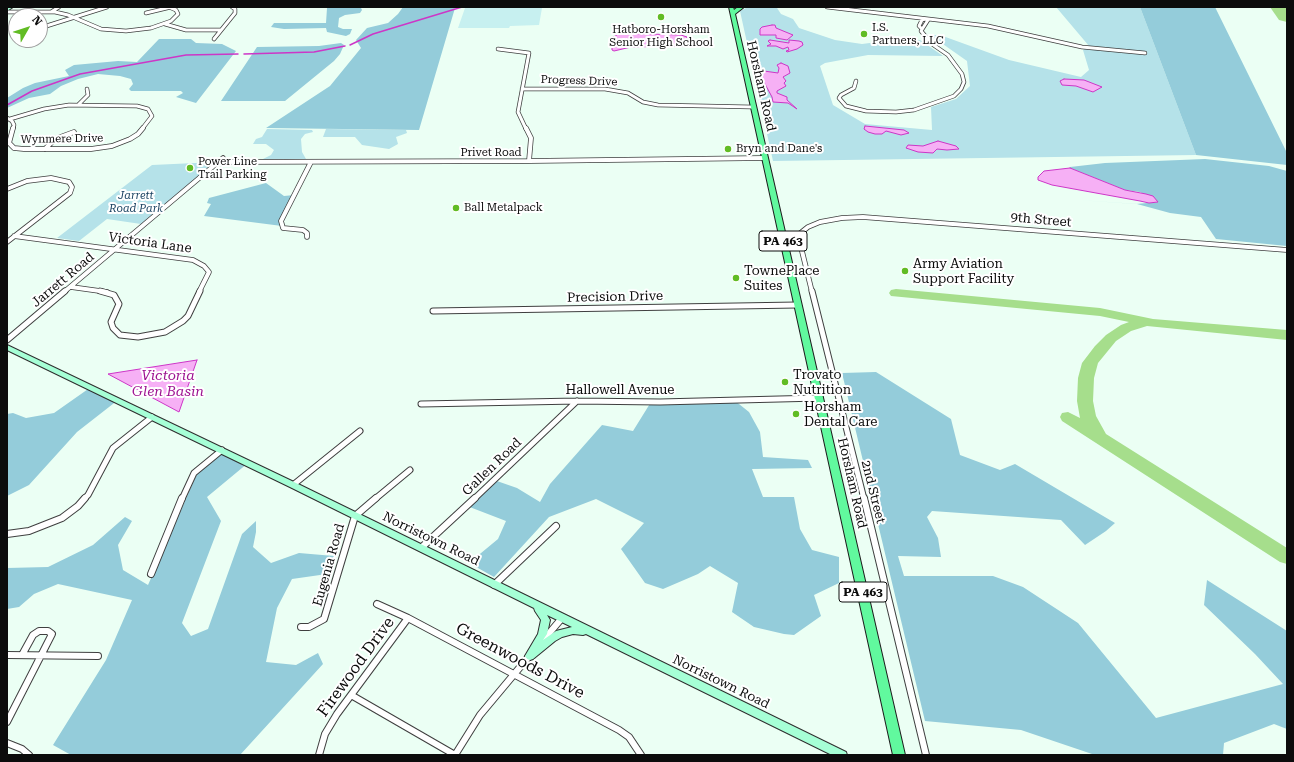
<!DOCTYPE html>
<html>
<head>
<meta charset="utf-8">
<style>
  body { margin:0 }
  #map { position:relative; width:1294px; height:762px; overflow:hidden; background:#ebfff4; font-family:"Roboto Serif",serif }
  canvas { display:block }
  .frame { position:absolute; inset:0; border:8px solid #0c0c0c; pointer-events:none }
  .north { position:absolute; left:8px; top:8px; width:40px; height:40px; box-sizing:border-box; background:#fff; border:1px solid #9e9e9e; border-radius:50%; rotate:51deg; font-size:11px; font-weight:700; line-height:16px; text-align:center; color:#0c0c0c }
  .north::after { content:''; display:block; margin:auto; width:14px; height:18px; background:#61bc24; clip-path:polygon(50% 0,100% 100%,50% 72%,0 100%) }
</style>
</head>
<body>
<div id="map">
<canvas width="1294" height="762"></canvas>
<div class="frame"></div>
<div class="north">N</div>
</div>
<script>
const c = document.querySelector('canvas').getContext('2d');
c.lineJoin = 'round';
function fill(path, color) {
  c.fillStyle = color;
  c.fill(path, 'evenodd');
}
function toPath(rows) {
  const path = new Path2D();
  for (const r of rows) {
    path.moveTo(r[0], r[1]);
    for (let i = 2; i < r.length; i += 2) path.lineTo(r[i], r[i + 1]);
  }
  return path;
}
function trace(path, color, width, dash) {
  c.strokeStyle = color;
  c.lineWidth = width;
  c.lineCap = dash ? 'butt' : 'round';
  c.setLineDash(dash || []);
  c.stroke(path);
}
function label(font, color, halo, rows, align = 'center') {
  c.font = font + ' "Roboto Serif",serif';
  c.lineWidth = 4;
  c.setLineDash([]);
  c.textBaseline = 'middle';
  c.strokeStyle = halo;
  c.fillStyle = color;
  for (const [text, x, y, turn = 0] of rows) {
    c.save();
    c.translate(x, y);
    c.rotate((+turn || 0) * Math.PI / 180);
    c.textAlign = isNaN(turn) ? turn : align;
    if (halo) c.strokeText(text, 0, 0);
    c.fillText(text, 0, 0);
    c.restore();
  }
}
fill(toPath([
  [1056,7,1140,7,1196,155,773,161,740,11,746,8,777,8,781,14,793,19,799,28,835,40,862,44,901,39,920,40,943,56,868,55,825,63,820,66,833,105,865,124,932,130,931,107,956,99,970,86,967,61,930,35,940,35,1009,60,1081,77,1089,70,1083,50,1089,46],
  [267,129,312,130,313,132,305,134,301,139,302,152,306,159,262,160,263,159,271,155,274,150,266,144,253,144,256,139,262,137],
  [326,129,406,130,407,133,396,137,398,144,389,149,362,145,355,137,323,137],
  [217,162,141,224,107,219,79,241,57,238,152,165]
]), '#b5e2e9');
fill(toPath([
  [347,7,359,7,361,8,362,10,360,13,345,15,339,18,338,27,343,29,352,29,350,34,346,36,327,32,326,28,284,29,271,27,274,23,326,23,327,8],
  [403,7,458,7,455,8,419,130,266,128,330,86,361,48,356,40,367,28,388,23,398,14],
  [1140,7,1215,7,1287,153,1287,165,1196,155],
  [159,39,191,39,196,43,222,44,236,51,196,103,176,97,183,93,181,91,131,91,129,89,133,84,131,79,120,76,98,74,78,79,61,86,50,94,29,98,7,108,7,98,23,88,35,83,69,76,65,70,74,65,118,61,137,62],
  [341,43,344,45,340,54,334,61,285,101,221,101,257,47,319,46],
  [1205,159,1269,166,1287,171,1287,246,1216,239,1201,217,1170,213,1137,204,1078,200,1136,204,1158,202,1140,192,1125,190,1070,168,1070,167,1105,163],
  [266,183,284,196,294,195,282,226,204,216,211,204,207,203,209,198],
  [876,372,951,419,960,455,1000,470,1015,464,1115,523,1106,531,1085,545,1061,520,932,511,927,517,938,538,941,557,898,556,904,576,993,576,1023,587,1078,623,1156,718,1283,684,1255,654,1204,605,1207,580,1287,631,1287,729,1274,724,1224,743,1223,755,1095,755,1021,730,925,721,842,373],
  [91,387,118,400,77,432,29,485,7,496,7,414,13,413,26,418,54,413],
  [734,400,749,412,760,432,763,457,808,460,812,468,752,469,763,497,794,497,800,529,812,550,839,557,839,583,814,595,821,616,794,635,784,634,754,627,732,612,738,583,710,566,698,574,663,589,645,583,621,549,644,523,596,499,549,517,494,577,469,563,498,539,506,521,467,506,494,480,517,488,540,502,550,484,602,425,633,431,651,402],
  [224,451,248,463,207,497,221,521,182,623,191,636,208,629,242,534,256,521,256,532,253,547,271,563,299,553,334,556,327,574,292,579,277,608,266,662,296,665,318,653,323,664,240,755,71,755,53,745,106,660,132,600,58,584,34,594,19,607,7,609,7,568,48,567,93,545,125,517,132,521,118,545,123,570,148,585,199,469]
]), '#94ccda');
fill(toPath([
  [465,8,542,8,539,25,510,26,509,28,458,28]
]), '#c7f0f0');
const water = toPath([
  [772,25,775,25,776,28,793,35,787,40,776,38,776,35,760,35,760,29,762,27,772,25],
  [617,33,681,35,687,37,687,46,631,47,614,51,612,50,612,37,616,36,617,33],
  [770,40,789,43,789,40,799,41,802,42,803,45,797,49,787,52,786,51,789,50,788,47,783,49,776,46,767,46,771,44,768,41,770,40],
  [781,63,788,66,790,73,783,77,786,81,784,83,786,86,777,91,777,93,787,97,787,100,797,109,788,103,773,102,772,97,759,73,759,72,764,71,778,73,779,68,777,65,781,63],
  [1064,79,1084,80,1102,87,1093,92,1076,86,1062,85,1060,81,1064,79],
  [865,126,904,130,909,133,901,135,886,131,882,134,875,134,868,132,864,129,865,126],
  [938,141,956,146,959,149,947,150,937,149,933,153,918,152,906,148,908,145,923,146,938,141],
  [1070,168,1125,190,1146,194,1153,196,1158,202,1149,203,1140,201,1052,185,1038,180,1038,177,1044,171,1070,168],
  [197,360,179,412,108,374,197,360]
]);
fill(water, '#f6b0f5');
trace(water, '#cd36c7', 1);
trace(toPath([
  [350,45,373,34,462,7],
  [244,54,314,52,345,46],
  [7,105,32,91,80,74,186,55,238,54]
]), '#cd36c7', 1.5);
fill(toPath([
  [896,289,1100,308,1153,319,1287,330,1287,340,1147,326,1131,331,1116,341,1098,363,1094,378,1093,401,1096,416,1106,434,1287,548,1287,564,1280,562,1062,421,1060,417,1062,413,1068,412,1080,418,1077,401,1078,378,1082,363,1095,346,1106,335,1121,325,1129,322,1100,316,891,296,889,293,891,290,896,289]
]), '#a6de8c');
fill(toPath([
  [1270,7,1287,7,1287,22,1279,20,1270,7]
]), '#a6de8c');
const streetFar3 = toPath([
  [827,7,988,26,1082,47,1145,53],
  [7,12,55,12,68,15,101,29,126,31,151,28,171,21,178,14,176,10,169,7],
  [51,12,59,7],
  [146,13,171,7],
  [165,24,186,30,221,30],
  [40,28,107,7],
  [922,29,919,26,922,20,925,19],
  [214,39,235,13,235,9,232,7],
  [498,49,529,53,518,112,526,129],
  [856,81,854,88,841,95,839,98,846,106,866,111,896,112,914,110,954,96,961,89,964,82,962,74,948,55,932,44,921,31,928,20,925,19],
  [522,89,605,89,628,93,643,102,658,105,752,107],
  [79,104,88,95,87,89],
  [7,118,12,121,14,125,13,129],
  [10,119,44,109,69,105,137,106,148,109,152,116,142,129]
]);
const streetFar2 = toPath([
  [13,128,9,143,14,148,24,149,91,149,112,146,130,139,138,134,143,128],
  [526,128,531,138,529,161],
  [45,149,55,139,74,132],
  [217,162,529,161,764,158],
  [7,189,27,181,51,178,69,182,72,187,70,193,7,242],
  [14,236,193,260,204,266,209,272,199,292],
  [307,237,307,233,303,230,283,228,281,221,311,162],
  [71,287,107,292],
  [64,292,223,158],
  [812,292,798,235,808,227,820,222,842,218,863,217,1287,250]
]);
const streetFar1 = toPath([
  [100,291,114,295,119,304,111,322,113,328,120,335,138,337,165,332,183,321,188,316,200,291],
  [812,291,864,499],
  [433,311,797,305],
  [7,340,65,291],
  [421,404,577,401,660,402,819,398],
  [293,485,360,431],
  [84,499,88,495,113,448,152,417],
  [182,499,194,473,222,450],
  [375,499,410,470],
  [474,499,577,401]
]);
const street = toPath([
  [864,498,926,755],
  [7,534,29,531,62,518,78,506,85,498],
  [421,548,475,498],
  [151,574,182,498],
  [494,585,556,526],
  [377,604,408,618,619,730,629,737,641,755],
  [301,627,309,627,324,619,355,516,376,498],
  [540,644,562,618],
  [7,655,98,656],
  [351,695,455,755],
  [7,722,52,634,48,631,39,631,33,635,22,655],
  [7,743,22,749,29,755],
  [319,755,325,734,337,714,408,618],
  [455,755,480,715,531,654]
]);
const secondary = toPath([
  [8,7,13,7,7,11,7,8,8,7],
  [7,345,296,483,846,752,847,755,832,755,586,634,583,635,573,634,562,637,555,641,533,659,530,660,527,659,525,656,538,634,541,620,535,611,534,608,290,487,7,350,7,345],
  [547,615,572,627,556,631,543,640,547,634,550,620,547,615]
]);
const primary = toPath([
  [729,7,733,7,734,10,738,7,744,7,735,14,905,755,893,755,729,7]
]);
trace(streetFar3, '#3f3f3f', 4.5);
trace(streetFar2, '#3f3f3f', 5.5);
trace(streetFar1, '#3f3f3f', 7);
trace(street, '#3f3f3f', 8);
trace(secondary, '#2e2e2e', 2);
trace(primary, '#1d1d1d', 2);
trace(streetFar3, '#fff', 3);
trace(streetFar2, '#fff', 4);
trace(streetFar1, '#fff', 5);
trace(street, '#fff', 6);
fill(secondary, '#a6ffd6');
fill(primary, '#61f99e');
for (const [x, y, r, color] of [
  [661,17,4,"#61bc24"],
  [864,34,4,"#61bc24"],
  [728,149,4,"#61bc24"],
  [190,168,4,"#61bc24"],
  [456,208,4,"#61bc24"],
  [905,271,4,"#61bc24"],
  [736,278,4,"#61bc24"],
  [785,382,4,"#61bc24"],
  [796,414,4,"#61bc24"]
]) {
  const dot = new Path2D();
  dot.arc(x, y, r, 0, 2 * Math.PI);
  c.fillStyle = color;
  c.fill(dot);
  trace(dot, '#fff', 1.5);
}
label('11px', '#0c0c0c', '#fff', [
  ["I.S.",872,28],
  ["Partners, LLC",872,41],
  ["Hatboro-Horsham",661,30,"center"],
  ["Senior High School",661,43,"center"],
  ["Bryn and Dane's",736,149],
  ["Power Line",198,162],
  ["Trail Parking",198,175],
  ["Ball Metalpack",464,208]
], 'left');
label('11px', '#0c0c0c', '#fff', [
  ["Progress Drive",579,81,2],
  ["Wynmere Drive",62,139,-1],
  ["Privet Road",491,153]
]);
label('italic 11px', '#1d4463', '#fff', [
  ["Jarrett",136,196],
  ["Road Park",136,209]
]);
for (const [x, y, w] of [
  [783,241,48],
  [863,592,48]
]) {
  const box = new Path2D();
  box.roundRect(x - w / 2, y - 10, w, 20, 3);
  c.fillStyle = '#fff';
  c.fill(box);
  trace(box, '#0c0c0c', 1);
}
label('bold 12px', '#0c0c0c', null, [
  ["PA 463",783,241],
  ["PA 463",863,592]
]);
label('13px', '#0c0c0c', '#fff', [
  ["Horsham Road",761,86,77],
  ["9th Street",1041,220,5],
  ["Victoria Lane",150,243,8],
  ["Jarrett Road",63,280,-40],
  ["Precision Drive",615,297,-1],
  ["Hallowell Avenue",620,390],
  ["Gallen Road",492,467,-44],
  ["Horsham Road",852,483,77],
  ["2nd Street",873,492,76],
  ["Norristown Road",431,539,26],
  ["Eugenia Road",329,565,-74],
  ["Norristown Road",721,682,26]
]);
label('13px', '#0c0c0c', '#fff', [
  ["Army Aviation",913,264],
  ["Support Facility",913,279],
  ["TownePlace",744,271],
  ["Suites",744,286],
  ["Trovato",793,375],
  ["Nutrition",793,390],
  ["Horsham",804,407],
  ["Dental Care",804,422]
], 'left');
label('italic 14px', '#9e1592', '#fff', [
  ["Victoria",168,376],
  ["Glen Basin",168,392]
]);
label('16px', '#0c0c0c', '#fff', [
  ["Greenwoods Drive",520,661,28],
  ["Firewood Drive",356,667,-54]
]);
</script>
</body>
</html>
